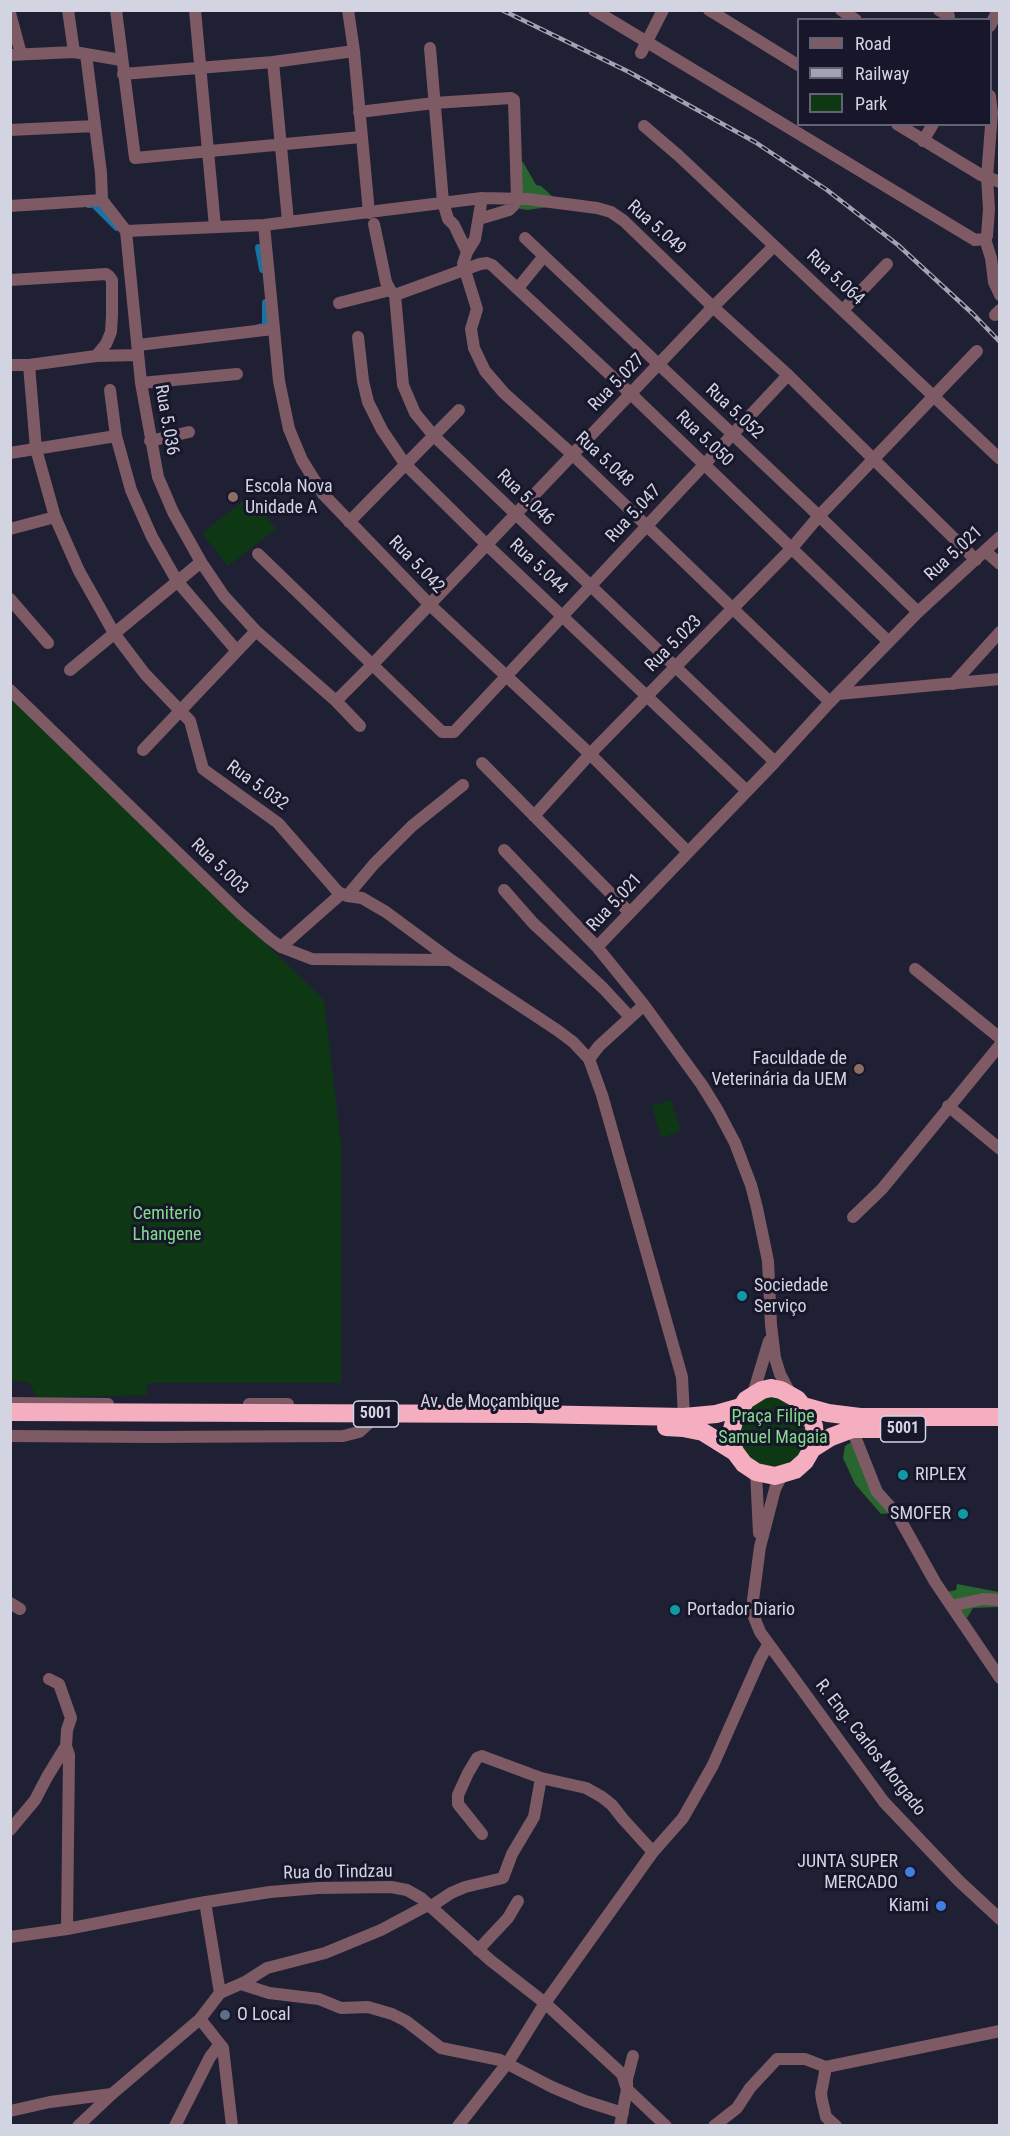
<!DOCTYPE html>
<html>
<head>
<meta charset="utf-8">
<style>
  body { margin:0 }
  #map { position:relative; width:1010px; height:2136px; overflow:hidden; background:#202035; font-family:"Roboto Condensed",sans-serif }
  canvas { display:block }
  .frame { position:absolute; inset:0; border:12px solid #d3d4e2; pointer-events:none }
  .legend { position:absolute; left:797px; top:18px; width:195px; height:108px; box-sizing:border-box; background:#17162a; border:2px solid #626274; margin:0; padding:8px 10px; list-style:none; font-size:18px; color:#d3d4e2 }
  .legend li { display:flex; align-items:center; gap:12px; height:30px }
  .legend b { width:30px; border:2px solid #626274 }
</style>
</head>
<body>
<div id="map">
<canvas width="1010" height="2136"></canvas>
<div class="frame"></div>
<ul class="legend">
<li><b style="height:8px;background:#7e5a64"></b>Road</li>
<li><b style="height:8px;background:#a1a2b2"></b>Railway</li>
<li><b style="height:16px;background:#0e3814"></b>Park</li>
</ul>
</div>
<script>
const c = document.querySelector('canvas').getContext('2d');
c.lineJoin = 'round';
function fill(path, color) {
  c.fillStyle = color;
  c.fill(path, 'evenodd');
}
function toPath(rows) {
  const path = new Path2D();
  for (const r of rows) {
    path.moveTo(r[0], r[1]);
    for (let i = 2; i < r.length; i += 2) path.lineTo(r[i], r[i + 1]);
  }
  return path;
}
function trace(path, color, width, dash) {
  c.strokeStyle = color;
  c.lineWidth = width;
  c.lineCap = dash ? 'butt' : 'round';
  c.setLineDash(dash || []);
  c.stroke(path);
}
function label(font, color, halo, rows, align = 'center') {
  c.font = font + ' "Roboto Condensed",sans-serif';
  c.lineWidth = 6;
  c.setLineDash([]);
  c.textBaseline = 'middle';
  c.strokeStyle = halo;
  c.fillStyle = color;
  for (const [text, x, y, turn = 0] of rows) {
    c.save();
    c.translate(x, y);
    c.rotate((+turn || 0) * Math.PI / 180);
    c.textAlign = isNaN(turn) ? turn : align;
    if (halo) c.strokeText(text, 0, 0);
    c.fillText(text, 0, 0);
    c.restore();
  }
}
fill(toPath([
  [250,496,276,529,228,566,202,533],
  [10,695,324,1000,341,1144,341,1383,148,1383,146,1395,37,1397,29,1382,11,1381],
  [671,1100,681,1131,661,1138,652,1106],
  [771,1388,811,1418,804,1450,790,1462,779,1467,766,1467,746,1458,734,1423]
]), '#0e3814');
fill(toPath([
  [512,161,523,162,536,185,541,186,552,196,548,207,527,210,516,208],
  [858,1438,891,1513,881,1514,855,1484,843,1458,845,1446],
  [957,1584,999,1592,999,1607,973,1608,967,1618,947,1592,956,1590]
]), '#27662f');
trace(toPath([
  [89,204,93,203,117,227],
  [259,248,263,269],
  [259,328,266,327,266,303]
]), '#1873a2', 8);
trace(toPath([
  [68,10,74,52],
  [116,10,135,158,361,137],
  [195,10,215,227],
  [348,10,354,51,369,213],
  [594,10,975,240,985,239],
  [709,10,798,65],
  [841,10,856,20],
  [939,10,949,16],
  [10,13,21,54],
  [990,26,998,10],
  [430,48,443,202,448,219,454,225,467,252],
  [641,53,663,10],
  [86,54,101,173,102,200,126,231,141,383,158,477,173,512,201,562,224,596,256,631,336,701,360,726],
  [10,55,74,52,121,60],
  [273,62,288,221],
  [123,74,273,62,354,51],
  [359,112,434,103,511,98,514,100,517,198,514,205,509,210,479,219],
  [897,124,981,175,1000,182],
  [644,126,679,156,1000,459],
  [10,130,95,126],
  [923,141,933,124],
  [482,198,475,239,467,252,463,264,477,309,471,329,474,348,485,371,504,393,573,455,830,702],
  [10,206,102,200],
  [374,224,386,282,390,290,395,295],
  [264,225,279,381,289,429,302,460,323,494,430,605,590,754,688,852],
  [126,231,264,225,482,198,527,199,597,208,611,212,624,221,713,307,788,375,976,560],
  [525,238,819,516,918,612],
  [985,239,987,236,989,209,987,177,992,113,990,96],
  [985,239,991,258,994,282,1000,295],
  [10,280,106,274,109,276,112,280,112,315,111,332,106,344,96,356],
  [518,288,544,256],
  [395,295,480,264,487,263,492,265,631,394,889,642],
  [395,295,403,385,415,413,434,436,775,762],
  [339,303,390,290],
  [843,310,887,264],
  [995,315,1000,310],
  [358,337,363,381,368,402,382,430,405,464,487,545,747,791],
  [138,345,273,329],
  [10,365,29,365,96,356,138,355],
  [29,365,36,449,55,517,79,571,114,633,145,674,190,721,203,769,278,823,338,892,347,896,362,898,386,912,451,960,557,1030,573,1042,589,1059,602,1095,682,1377,684,1417],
  [141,383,237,374],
  [110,390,116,436,131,490,152,537,177,581,237,651],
  [150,441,189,432],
  [10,453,116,436],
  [349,522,459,410],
  [10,529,55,517],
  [985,551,1000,564],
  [258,554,442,732,454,732,788,375],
  [10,599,48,643],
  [70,670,201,562],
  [953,684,1000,632],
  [10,690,240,913,270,939,281,947,312,959,451,960],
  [838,694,1000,679],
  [336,701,372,665,713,307,774,246],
  [143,750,256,631],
  [482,763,630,913],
  [534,816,590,754,791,549,819,516,977,351],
  [504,850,597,947],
  [504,890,533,923,603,988,630,1017],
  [347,896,374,864,412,826,463,785],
  [281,947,341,894],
  [915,969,1000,1038],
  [589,1059,599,1046,644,1005],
  [948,1106,1000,1149],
  [853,1217,882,1189,1000,1045],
  [790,1393,780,1374,775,1358,771,1325,768,1261,757,1208,751,1185,735,1143,718,1111,702,1085,644,1005,597,947,775,762,830,702,918,612,1000,537],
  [753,1394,769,1341],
  [10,1403,108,1404],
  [249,1404,288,1404],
  [852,1429,877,1492,897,1514,935,1582,1000,1678],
  [10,1436,152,1437,343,1436,359,1432,369,1423],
  [756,1472,759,1533],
  [782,1475,775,1489,760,1547,753,1600,754,1617,760,1632,884,1802,959,1881,1000,1919],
  [10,1603,20,1609],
  [951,1606,983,1599,1000,1600],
  [66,1746,69,1755,67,1929],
  [10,1830,35,1800,47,1777,66,1746,67,1730,71,1718,59,1684,49,1679],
  [653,1852,683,1818,713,1765,760,1659,768,1645],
  [205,1902,220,1993],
  [430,1907,451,1893,465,1887,503,1878,512,1854,534,1817,541,1778],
  [10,1937,67,1929,200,1903,270,1892,318,1888,391,1887,407,1890,421,1898,490,1960,545,2003,622,2074,627,2089,620,2126],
  [478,1950,508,1918,518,1901],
  [241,1984,269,1993,319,1999,341,2008,368,2007,392,2014,406,2021,441,2048,500,2060,552,2087,585,2101,623,2113],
  [200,2019,223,2048,232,2126],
  [633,2056,627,2079,627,2089,666,2126],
  [826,2067,821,2093,822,2100,826,2117,836,2126],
  [10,2111,50,2102,112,2094],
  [78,2126,112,2094,200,2019,220,1993,245,1982,267,1968,325,1953,381,1930,428,1905],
  [175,2126,210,2057,220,2044],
  [458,2126,509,2061,545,2003,653,1852,623,1819,612,1805,602,1797,586,1788,541,1778,482,1756,477,1758,468,1773,458,1795,458,1804,482,1834],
  [714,2126,737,2108,750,2088,777,2059,805,2059,826,2067,1000,2031]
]), '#7e5a64', 12);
trace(toPath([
  [771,1388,781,1390,797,1399,810,1415,814,1426,815,1438,812,1449,805,1461,795,1470,775,1476,756,1472,744,1464,735,1452,732,1441,732,1429,735,1418,746,1400,762,1390,771,1388],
  [803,1406,828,1413,860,1417,1000,1417],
  [10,1412,528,1414,684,1417,716,1414,741,1407],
  [666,1427,683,1428,703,1432,735,1452],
  [812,1449,831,1437,852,1429,911,1429]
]), '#f5adc0', 18);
const rail = toPath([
  [502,10,629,72,755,142,827,190,898,245,973,314,1000,342]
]);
trace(rail, '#a1a2b2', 4.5);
trace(rail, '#17162a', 2, [7]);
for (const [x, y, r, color] of [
  [233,497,6,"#8d6e63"],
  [859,1069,6,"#8d6e63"],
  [742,1296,6,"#0f9aa8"],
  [903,1475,6,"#0f9aa8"],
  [963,1514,6,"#0f9aa8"],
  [675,1610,6,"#0f9aa8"],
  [910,1872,6,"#3f7fe0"],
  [941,1906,6,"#3f7fe0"],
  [225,2015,6,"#5c6f8a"]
]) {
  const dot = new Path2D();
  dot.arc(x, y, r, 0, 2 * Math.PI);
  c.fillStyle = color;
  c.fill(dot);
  trace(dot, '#17162a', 2);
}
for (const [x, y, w] of [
  [376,1414,45],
  [903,1429,45]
]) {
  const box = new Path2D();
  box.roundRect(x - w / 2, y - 13, w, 26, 4.5);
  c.fillStyle = '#17162a';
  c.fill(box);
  trace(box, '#d3d4e2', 1.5);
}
label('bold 16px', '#d3d4e2', null, [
  ["5001",376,1414],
  ["5001",903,1429]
]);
label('18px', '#d3d4e2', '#17162a', [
  ["Rua 5.049",656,228,42],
  ["Rua 5.064",835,278,43],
  ["Rua 5.027",617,383,-46],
  ["Rua 5.052",734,412,43],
  ["Rua 5.036",166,420,80],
  ["Rua 5.050",704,439,44],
  ["Rua 5.048",604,460,43],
  ["Rua 5.046",525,498,44],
  ["Rua 5.047",634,514,-47],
  ["Rua 5.021",954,554,-43],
  ["Rua 5.042",416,565,46],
  ["Rua 5.044",538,567,43],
  ["Rua 5.023",674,644,-45],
  ["Rua 5.032",257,786,36],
  ["Rua 5.003",219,867,44],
  ["Rua 5.021",615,903,-47],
  ["Av. de Moçambique",490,1402],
  ["R. Eng. Carlos Morgado",870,1748,52],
  ["Rua do Tindzau",338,1873,-1]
]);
label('18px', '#d3d4e2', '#17162a', [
  ["Escola Nova",245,487],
  ["Unidade A",245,508],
  ["Faculdade de",847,1059,"right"],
  ["Veterinária da UEM",847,1080,"right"],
  ["Sociedade",754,1286],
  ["Serviço",754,1307],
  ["RIPLEX",915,1475],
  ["SMOFER",951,1514,"right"],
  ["Portador Diario",687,1610],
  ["JUNTA SUPER",898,1862,"right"],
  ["MERCADO",898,1883,"right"],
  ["Kiami",929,1906,"right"],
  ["O Local",237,2015]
], 'left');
label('18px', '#85db8c', '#17162a', [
  ["Cemiterio",167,1214],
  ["Lhangene",167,1235],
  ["Praça Filipe",773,1417],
  ["Samuel Magaia",773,1438]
]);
</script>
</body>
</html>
